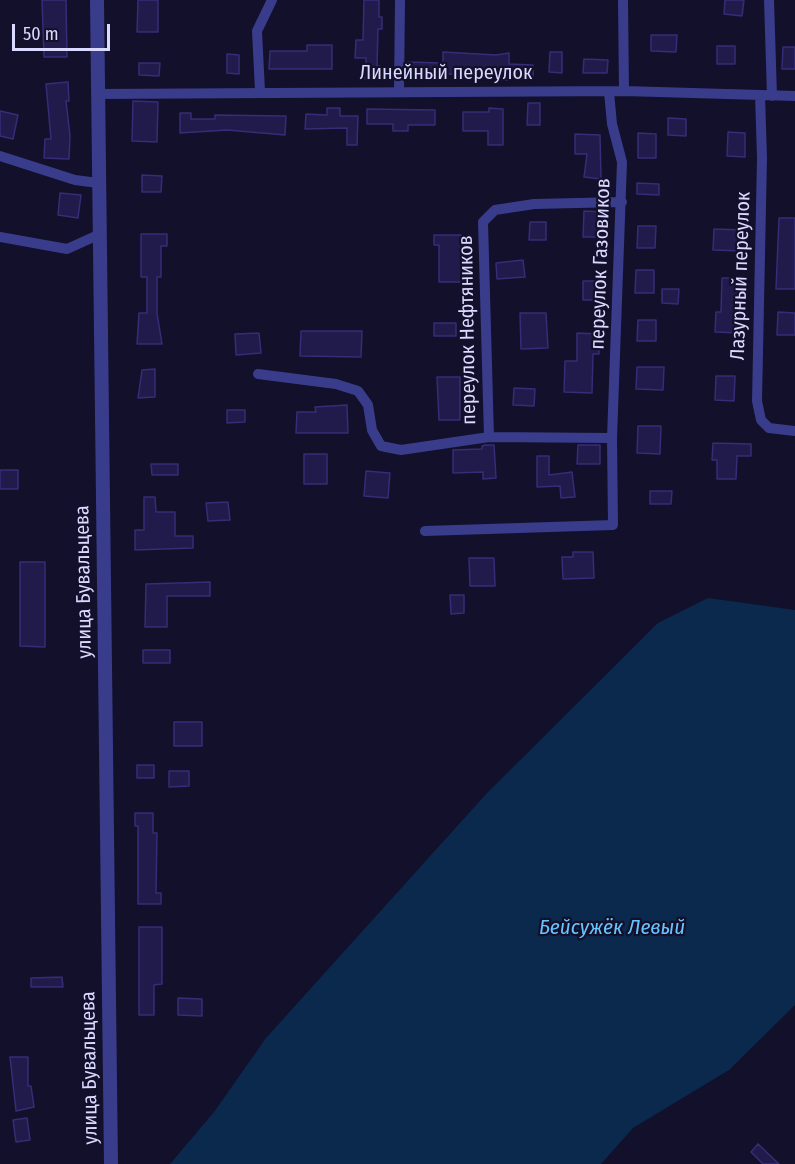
<!DOCTYPE html>
<html>
<head>
<meta charset="utf-8">
<style>
  body { margin:0 }
  #map { position:relative; width:795px; height:1164px; overflow:hidden; background:#12102a; font-family:"Fira Sans Condensed",sans-serif }
  canvas { display:block }
  .scale { position:absolute; left:12px; top:24px; width:98px; height:27px; box-sizing:border-box; border:3px solid #dad9ff; border-top:0; padding-left:8px; font-size:18px; line-height:21px; white-space:nowrap; color:#dad9ff; -webkit-text-stroke:4px #12102a; paint-order:stroke }
</style>
</head>
<body>
<div id="map">
<canvas width="795" height="1164"></canvas>
<div class="scale">50 m</div>
</div>
<script>
const c = document.querySelector('canvas').getContext('2d');
c.lineJoin = 'round';
function fill(path, color) {
  c.fillStyle = color;
  c.fill(path, 'evenodd');
}
function toPath(rows) {
  const path = new Path2D();
  for (const r of rows) {
    path.moveTo(r[0], r[1]);
    for (let i = 2; i < r.length; i += 2) path.lineTo(r[i], r[i + 1]);
  }
  return path;
}
function trace(path, color, width, dash) {
  c.strokeStyle = color;
  c.lineWidth = width;
  c.lineCap = dash ? 'butt' : 'round';
  c.setLineDash(dash || []);
  c.stroke(path);
}
function label(font, color, halo, rows, align = 'center') {
  c.font = font + ' "Fira Sans Condensed",sans-serif';
  c.lineWidth = 4.5;
  c.setLineDash([]);
  c.textBaseline = 'middle';
  c.strokeStyle = halo;
  c.fillStyle = color;
  for (const [text, x, y, turn = 0] of rows) {
    c.save();
    c.translate(x, y);
    c.rotate((+turn || 0) * Math.PI / 180);
    c.textAlign = isNaN(turn) ? turn : align;
    if (halo) c.strokeText(text, 0, 0);
    c.fillText(text, 0, 0);
    c.restore();
  }
}
fill(toPath([
  [708,598,795,610,795,1005,729,1070,633,1128,601,1164,170,1164,214,1112,266,1038,487,793,658,623]
]), '#0b284d');
const building = toPath([
  [42,0,66,0,67,57,44,57,42,0],
  [138,0,158,0,158,32,137,32,138,0],
  [364,0,379,0,379,17,382,17,382,29,378,29,377,66,380,66,379,79,365,79,366,58,355,58,356,40,363,40,364,0],
  [725,0,744,0,742,16,724,14,725,0],
  [651,35,677,35,676,52,651,51,651,35],
  [307,45,332,45,332,69,269,69,270,51,307,51,307,45],
  [717,46,735,46,735,64,717,64,717,46],
  [783,47,795,47,795,69,782,69,783,47],
  [443,52,496,55,509,53,509,64,533,65,533,76,510,75,510,80,497,80,497,77,474,77,475,74,408,74,408,62,443,63,443,52],
  [550,52,562,52,562,73,549,72,550,52],
  [227,54,239,55,239,74,227,73,227,54],
  [584,59,608,60,607,73,583,73,584,59],
  [139,63,160,63,159,76,139,75,139,63],
  [68,82,69,101,66,101,70,136,69,159,44,158,45,139,51,139,46,84,68,82],
  [133,101,158,102,157,142,132,141,133,101],
  [528,103,540,103,540,125,527,125,528,103],
  [327,108,340,108,340,116,358,116,357,145,347,145,347,128,305,129,306,114,327,115,327,108],
  [489,108,503,109,503,145,488,145,488,131,463,131,463,112,489,112,489,108],
  [367,109,435,110,435,125,408,125,408,131,393,131,393,124,367,124,367,109],
  [0,111,18,115,13,139,0,136,0,111],
  [180,113,191,113,191,119,215,119,215,115,286,116,285,135,227,130,180,133,180,113],
  [668,118,686,119,686,136,668,135,668,118],
  [728,132,745,133,745,157,727,156,728,132],
  [638,133,656,134,656,158,638,158,638,133],
  [575,134,600,135,601,179,584,177,587,154,575,154,575,134],
  [142,175,162,176,161,192,142,192,142,175],
  [637,183,659,184,659,195,637,194,637,183],
  [60,193,81,195,78,218,58,215,60,193],
  [584,211,607,212,606,237,583,237,584,211],
  [779,218,795,218,795,289,776,289,779,218],
  [530,222,546,222,546,240,529,240,530,222],
  [638,226,656,226,655,248,637,248,638,226],
  [714,229,744,230,743,251,713,250,714,229],
  [141,234,167,234,167,246,161,246,161,277,157,277,157,313,162,344,137,344,139,313,147,313,147,277,141,277,141,234],
  [434,235,461,235,464,282,439,282,439,245,434,245,434,235],
  [523,260,525,277,497,279,496,263,523,260],
  [636,270,654,270,654,293,635,293,636,270],
  [722,278,744,278,740,333,715,332,716,312,721,312,722,278],
  [583,281,602,281,601,300,583,300,583,281],
  [662,289,679,289,678,304,662,303,662,289],
  [778,312,795,313,795,335,777,335,778,312],
  [520,313,546,313,548,348,521,349,520,313],
  [638,320,656,320,656,341,637,341,638,320],
  [434,323,456,323,456,336,434,336,434,323],
  [301,331,362,331,361,357,300,356,301,331],
  [259,333,261,353,236,355,235,334,259,333],
  [577,333,599,334,599,354,593,354,592,393,564,392,565,361,577,361,577,333],
  [637,367,664,367,663,390,636,389,637,367],
  [155,369,155,397,138,398,142,370,155,369],
  [716,376,735,376,734,401,715,400,716,376],
  [437,377,460,377,460,420,439,420,437,377],
  [514,388,535,389,534,406,513,405,514,388],
  [347,405,348,433,296,433,297,412,316,412,315,407,347,405],
  [227,410,245,410,245,422,227,423,227,410],
  [638,426,661,426,660,454,637,453,638,426],
  [713,443,751,444,751,456,737,456,736,479,717,479,717,460,712,460,713,443],
  [485,445,494,445,496,478,483,479,483,472,453,473,453,450,482,449,482,446,485,445],
  [578,445,600,445,600,464,577,464,578,445],
  [304,454,327,454,327,484,304,484,304,454],
  [537,456,549,456,549,475,572,472,575,497,561,498,560,486,537,487,537,456],
  [151,464,178,464,178,475,152,475,151,464],
  [0,470,18,470,18,489,0,489,0,470],
  [366,471,390,473,388,498,364,496,366,471],
  [650,491,672,491,671,504,650,504,650,491],
  [144,497,155,497,156,512,175,512,175,536,193,536,193,548,135,550,135,530,144,530,144,497],
  [228,502,230,520,208,521,206,503,228,502],
  [573,552,593,552,594,578,563,579,562,557,573,557,573,552],
  [469,558,494,558,495,586,470,586,469,558],
  [20,562,45,562,45,647,20,646,20,562],
  [210,582,210,596,167,596,167,627,145,627,146,584,210,582],
  [450,595,464,595,464,613,451,614,450,595],
  [143,650,170,650,170,663,143,663,143,650],
  [174,722,202,722,202,746,174,746,174,722],
  [137,765,154,765,154,778,137,778,137,765],
  [169,771,189,771,189,786,169,787,169,771],
  [135,813,153,813,153,833,157,833,156,893,161,893,161,904,138,904,138,826,135,826,135,813],
  [139,927,162,927,162,984,154,985,154,1015,139,1015,139,927],
  [62,977,63,987,31,987,31,978,62,977],
  [178,998,202,999,202,1016,178,1015,178,998],
  [10,1057,28,1057,28,1086,31,1086,34,1107,16,1111,10,1057],
  [27,1118,30,1140,16,1142,13,1120,27,1118],
  [758,1144,779,1164,763,1164,751,1152,758,1144]
]);
fill(building, '#211b4b');
trace(building, '#362c78', 1.5);
trace(toPath([
  [623,0,624,91],
  [769,0,772,96],
  [260,91,257,31,272,0],
  [399,91,400,0],
  [97,94,624,91,795,96],
  [760,95,762,158,757,401,761,420,769,428,795,431],
  [0,156,75,180,98,183],
  [0,237,67,249,98,235],
  [258,374,336,384,358,391,368,405,372,430,381,446,401,450,489,437,612,438],
  [489,437,483,222,495,210,534,204,622,202],
  [425,531,613,525,612,438,622,162,612,124,609,92]
]), '#393c8a', 10);
trace(toPath([
  [97,0,111,1164]
]), '#393c8a', 14);
label('20px', '#dad9ff', '#12102a', [
  ["Линейный переулок",446,73],
  ["переулок Газовиков",601,264,-88],
  ["Лазурный переулок",741,276,-88],
  ["переулок Нефтяников",468,330,-91],
  ["улица Бувальцева",84,582,-91],
  ["улица Бувальцева",90,1068,-91]
]);
label('italic 21px', '#67c4ff', '#12102a', [
  ["Бейсужёк Левый",612,928]
]);
</script>
</body>
</html>
